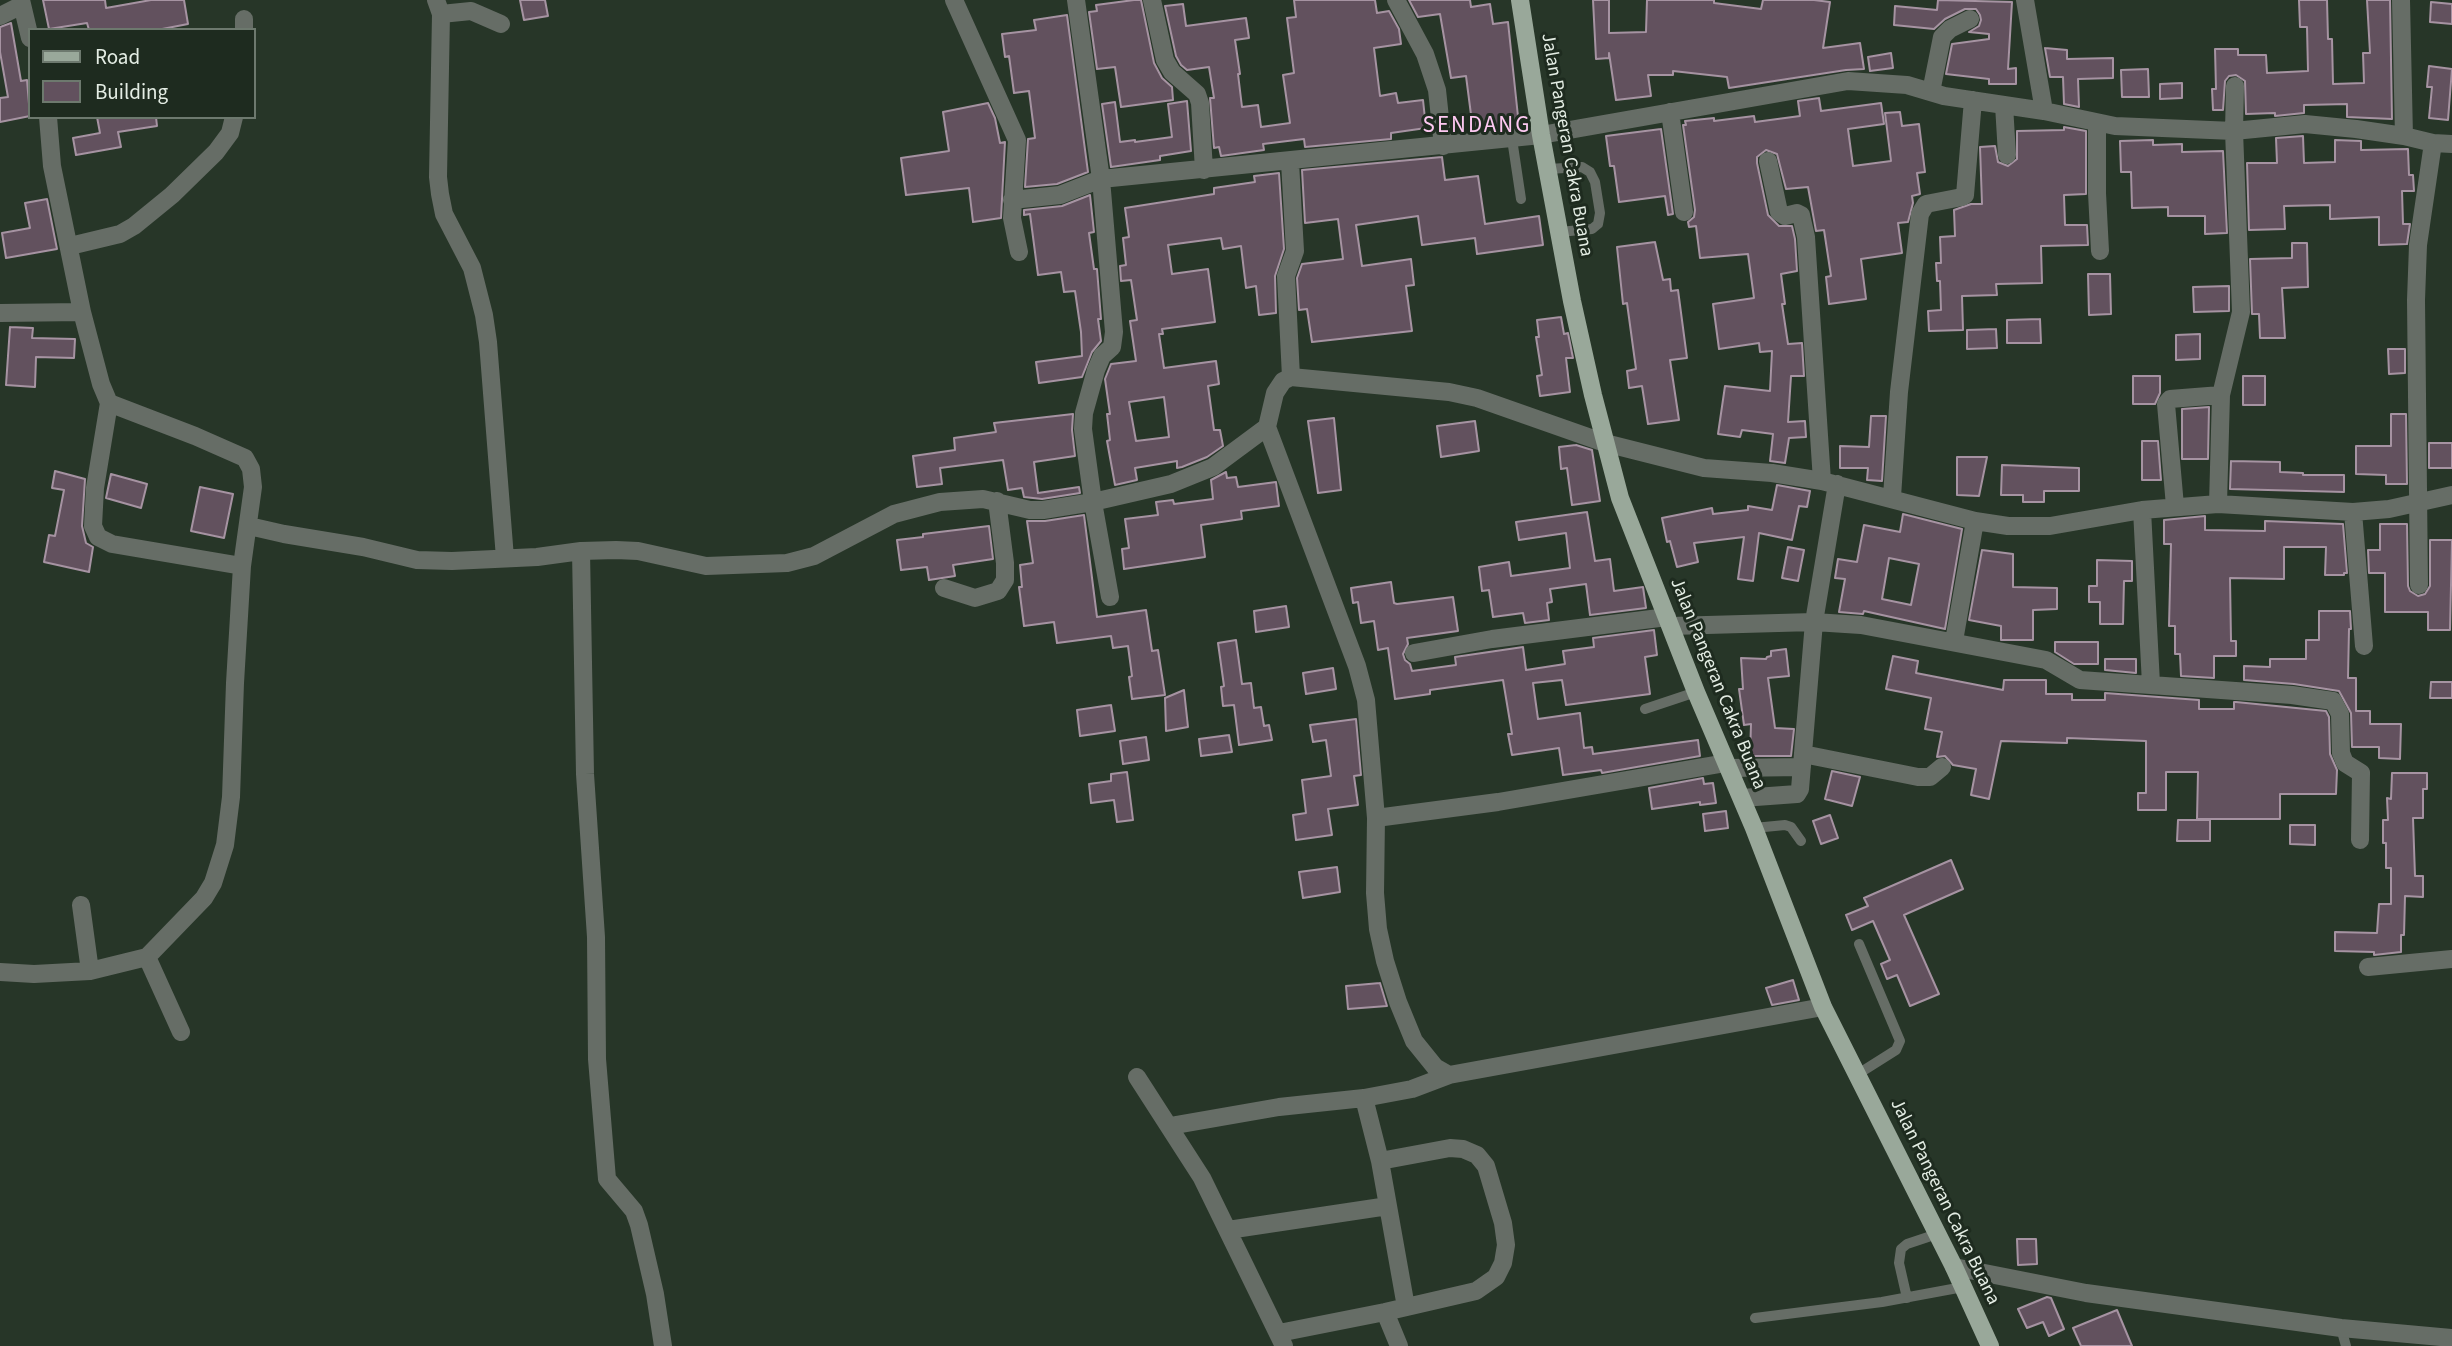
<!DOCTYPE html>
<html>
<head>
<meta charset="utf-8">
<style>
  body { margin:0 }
  #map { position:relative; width:2452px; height:1346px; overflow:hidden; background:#273628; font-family:"Source Sans 3",sans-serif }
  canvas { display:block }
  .legend { position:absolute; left:28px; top:28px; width:228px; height:91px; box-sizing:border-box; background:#1e2b1f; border:2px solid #6d796e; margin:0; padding:9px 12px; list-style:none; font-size:21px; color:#e4ede4 }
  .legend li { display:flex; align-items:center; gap:14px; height:35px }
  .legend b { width:35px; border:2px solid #6d796e }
</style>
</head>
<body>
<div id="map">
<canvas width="2452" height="1346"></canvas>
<ul class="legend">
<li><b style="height:9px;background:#99a89a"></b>Road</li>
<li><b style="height:19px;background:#62515e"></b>Building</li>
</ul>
</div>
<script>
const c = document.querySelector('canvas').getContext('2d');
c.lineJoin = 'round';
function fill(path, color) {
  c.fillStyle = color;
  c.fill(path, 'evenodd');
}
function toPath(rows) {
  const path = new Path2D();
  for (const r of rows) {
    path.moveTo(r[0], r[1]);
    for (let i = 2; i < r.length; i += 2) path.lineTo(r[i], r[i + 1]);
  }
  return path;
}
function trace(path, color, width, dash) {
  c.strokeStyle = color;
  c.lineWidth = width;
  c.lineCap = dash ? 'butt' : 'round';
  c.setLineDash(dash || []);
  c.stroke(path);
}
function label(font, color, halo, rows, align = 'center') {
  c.font = font + ' "Source Sans 3",sans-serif';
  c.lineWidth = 6;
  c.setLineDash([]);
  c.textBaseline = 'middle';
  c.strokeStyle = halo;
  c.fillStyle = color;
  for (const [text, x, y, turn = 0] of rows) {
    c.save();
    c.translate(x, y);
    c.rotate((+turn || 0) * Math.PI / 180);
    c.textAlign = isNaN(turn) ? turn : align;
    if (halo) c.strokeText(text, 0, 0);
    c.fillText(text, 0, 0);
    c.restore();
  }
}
const building = toPath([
  [43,0,105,0,106,8,151,0,184,0,188,24,157,30,89,30,87,23,49,29,43,0],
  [520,0,545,0,548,16,524,20,520,0],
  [1134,0,1141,0,1154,63,1162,78,1172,87,1173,100,1121,107,1115,67,1097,69,1089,12,1097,11,1096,5,1134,0],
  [1294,0,1375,0,1377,13,1389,11,1399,29,1401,44,1374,48,1380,96,1396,93,1398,103,1423,100,1426,128,1391,133,1391,139,1305,147,1304,139,1263,144,1264,150,1221,156,1219,147,1214,148,1210,98,1214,98,1209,67,1187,70,1181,65,1176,56,1165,6,1183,4,1186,26,1246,18,1249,38,1235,40,1240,74,1238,74,1242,107,1258,105,1261,127,1290,123,1283,75,1294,73,1287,18,1296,17,1294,0],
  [1409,0,1470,0,1471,7,1490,4,1493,24,1508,22,1519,126,1473,130,1466,76,1451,78,1440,14,1418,17,1409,0],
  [1593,0,1609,0,1609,33,1646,32,1647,0,1714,0,1714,3,1761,9,1763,0,1814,0,1830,2,1823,48,1860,43,1864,69,1846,70,1729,88,1727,77,1673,71,1673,75,1648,75,1651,96,1616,100,1609,53,1609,58,1596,59,1593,0],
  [1938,0,2012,2,2008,69,2016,68,2016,84,1989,84,1989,79,1946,74,1952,44,1989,39,1989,34,1969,32,1979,26,1981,20,1980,15,1976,9,1965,9,1945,19,1934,29,1894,25,1895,6,1937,10,1938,0],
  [2299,0,2327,0,2328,39,2332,39,2333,84,2364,83,2363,53,2370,53,2367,0,2390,0,2392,119,2347,117,2347,104,2304,105,2304,113,2275,116,2275,113,2246,114,2245,81,2236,75,2229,76,2225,81,2223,110,2213,110,2212,89,2216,89,2215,49,2238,49,2238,55,2266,55,2267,73,2308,71,2307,27,2300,27,2299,0],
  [2431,2,2452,4,2452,24,2430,22,2431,2],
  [1067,15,1088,172,1057,184,1025,187,1028,139,1035,138,1029,91,1014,93,1009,56,1005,57,1002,34,1036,30,1034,20,1067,15],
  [11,23,21,81,27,80,30,116,0,122,0,98,8,97,0,52,0,27,11,23],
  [2045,48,2067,50,2067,59,2113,58,2113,78,2078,79,2079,107,2064,104,2063,77,2050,77,2045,48],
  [1891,53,1893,68,1870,71,1868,57,1891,53],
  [2429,66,2452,69,2448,120,2429,118,2432,87,2427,87,2429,66],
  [2148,69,2149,97,2122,97,2121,70,2148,69],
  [2182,83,2182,98,2160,99,2160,84,2182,83],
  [1819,98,1821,111,1881,103,1884,124,1848,129,1853,166,1891,161,1885,113,1900,112,1902,126,1919,124,1925,172,1917,173,1920,194,1912,196,1913,203,1908,222,1898,223,1902,253,1861,259,1866,299,1829,304,1826,277,1831,276,1824,230,1816,231,1808,187,1786,189,1777,154,1766,150,1757,157,1757,163,1768,215,1779,226,1792,226,1795,239,1797,271,1781,274,1785,304,1782,304,1788,344,1802,343,1804,376,1791,376,1788,422,1805,421,1806,437,1789,438,1785,463,1770,461,1773,434,1742,430,1740,437,1718,434,1725,386,1770,391,1772,351,1760,352,1759,343,1719,349,1713,304,1754,298,1748,254,1700,258,1696,226,1689,227,1688,222,1694,217,1695,210,1683,125,1686,125,1685,121,1714,118,1714,121,1754,116,1755,122,1800,116,1798,101,1819,98],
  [1187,101,1191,151,1160,156,1160,160,1111,167,1102,104,1115,102,1120,142,1135,140,1135,142,1172,137,1168,104,1187,101],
  [988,103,995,118,1000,143,1005,142,1001,218,973,222,969,188,906,195,901,158,949,151,943,112,988,103],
  [97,117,156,117,157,126,118,132,121,147,76,155,73,138,100,133,97,117],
  [2064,127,2086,131,2086,194,2064,195,2065,225,2087,225,2088,245,2041,246,2042,283,1996,284,1997,295,1962,296,1963,330,1929,331,1928,311,1941,310,1940,281,1937,281,1936,263,1941,263,1940,237,1955,236,1954,210,1971,204,1982,204,1980,147,1995,146,1998,162,2008,166,2017,159,2017,131,2064,130,2064,127],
  [1661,129,1673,214,1668,215,1665,196,1619,202,1614,166,1610,166,1606,136,1661,129],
  [2303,136,2304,163,2335,162,2335,140,2361,141,2361,150,2408,149,2409,175,2413,175,2414,191,2402,191,2403,224,2410,224,2407,244,2379,245,2379,217,2330,219,2330,205,2284,206,2285,229,2249,230,2247,163,2277,163,2276,138,2303,136],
  [2153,140,2153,145,2182,144,2182,152,2223,151,2227,233,2205,234,2205,216,2168,216,2168,207,2132,208,2131,172,2121,172,2120,141,2153,140],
  [1442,157,1445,180,1478,176,1485,224,1539,216,1543,245,1477,254,1475,238,1422,245,1418,216,1356,225,1362,266,1411,259,1414,285,1406,286,1412,331,1312,342,1307,309,1299,310,1297,278,1302,264,1343,259,1338,219,1305,223,1302,170,1442,157],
  [1279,173,1284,249,1275,276,1276,313,1259,315,1256,286,1246,288,1241,246,1223,249,1221,238,1168,245,1172,274,1208,269,1215,322,1162,329,1163,334,1159,334,1164,368,1216,361,1219,384,1208,386,1214,430,1220,430,1223,446,1207,457,1182,467,1177,468,1177,461,1135,468,1137,480,1115,485,1107,441,1110,440,1107,414,1110,414,1105,379,1111,364,1136,361,1130,321,1137,320,1131,280,1121,281,1120,266,1126,265,1123,238,1129,237,1125,208,1214,194,1214,188,1255,182,1254,176,1279,173],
  [1164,397,1169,437,1136,441,1129,402,1164,397],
  [1090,195,1094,232,1089,233,1094,269,1097,269,1101,319,1098,319,1101,341,1092,352,1082,377,1039,383,1036,362,1082,356,1081,332,1075,291,1064,292,1061,272,1038,275,1030,214,1024,215,1024,210,1062,206,1090,195],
  [47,199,57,249,6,258,2,233,30,228,25,203,47,199],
  [1655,242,1663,280,1670,279,1671,291,1678,290,1687,358,1670,360,1679,420,1648,424,1642,386,1629,388,1627,371,1636,369,1627,303,1623,304,1617,247,1655,242],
  [2292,243,2307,243,2308,287,2282,288,2285,338,2260,338,2259,314,2252,314,2250,259,2292,258,2292,243],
  [2088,274,2110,274,2111,314,2089,315,2088,274],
  [2229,286,2229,311,2194,312,2193,287,2229,286],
  [1561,317,1564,334,1568,333,1573,358,1566,358,1570,392,1540,396,1537,376,1542,375,1536,337,1539,337,1537,320,1561,317],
  [2040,319,2041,343,2007,343,2007,320,2040,319],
  [10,327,33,328,32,338,75,339,74,358,36,357,35,387,6,385,10,327],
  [1996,329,1997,348,1967,349,1967,330,1996,329],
  [2200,334,2200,359,2176,360,2176,335,2200,334],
  [2388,349,2405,349,2405,373,2389,374,2388,349],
  [2133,376,2160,376,2160,393,2155,404,2133,404,2133,376],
  [2243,376,2265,376,2265,405,2243,405,2243,376],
  [2209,407,2208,459,2182,459,2182,409,2209,407],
  [1073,414,1072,430,1075,456,1034,462,1038,493,1079,487,1080,493,1042,499,1024,497,1022,488,1008,490,1003,460,940,468,942,484,917,487,913,456,955,450,954,438,996,432,994,423,1073,414],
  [2391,414,2406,414,2407,484,2386,484,2386,475,2356,474,2356,446,2391,446,2391,414],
  [1871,416,1886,416,1882,481,1867,480,1868,468,1840,468,1840,446,1869,447,1871,416],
  [1334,418,1341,490,1318,493,1308,421,1334,418],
  [1475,421,1479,451,1441,457,1437,426,1475,421],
  [2142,441,2158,441,2161,480,2142,480,2142,441],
  [2429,443,2452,443,2452,468,2429,468,2429,443],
  [1576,445,1592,450,1600,501,1572,505,1567,468,1561,469,1559,447,1576,445],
  [1957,457,1987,457,1979,496,1957,495,1957,457],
  [2231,461,2280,462,2280,472,2303,473,2303,475,2344,475,2344,492,2230,489,2231,461],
  [2002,465,2079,468,2079,491,2044,491,2044,502,2023,502,2023,495,2001,495,2002,465],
  [55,471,85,479,82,526,86,543,93,547,89,572,44,562,49,535,55,536,64,490,52,488,55,471],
  [1226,472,1227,478,1236,477,1238,487,1276,482,1279,506,1241,511,1242,519,1201,525,1205,557,1124,569,1122,549,1129,548,1125,519,1158,515,1156,502,1173,500,1174,504,1213,499,1211,480,1226,472],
  [111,474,147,484,141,508,106,498,111,474],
  [1777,485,1810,491,1807,507,1799,506,1792,540,1759,533,1753,581,1738,579,1744,537,1694,543,1698,562,1677,567,1670,541,1667,542,1662,518,1712,508,1713,514,1748,510,1748,506,1772,510,1777,485],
  [200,487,233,494,224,538,191,531,200,487],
  [1587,512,1595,561,1610,559,1614,591,1643,587,1646,608,1590,615,1586,584,1550,589,1552,602,1547,603,1549,620,1525,623,1523,613,1493,617,1489,590,1482,591,1479,567,1509,562,1511,576,1570,568,1566,533,1519,540,1516,522,1587,512],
  [1903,514,1962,529,1945,629,1864,611,1863,614,1839,612,1845,579,1835,578,1838,559,1857,562,1864,525,1900,532,1903,514],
  [1889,558,1919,564,1911,605,1882,599,1889,558],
  [1084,515,1097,617,1146,610,1152,651,1158,650,1165,695,1132,699,1129,677,1132,676,1128,646,1113,648,1111,636,1057,643,1054,622,1024,626,1019,587,1022,587,1020,565,1033,563,1027,521,1045,521,1084,515],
  [2205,516,2205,530,2265,531,2265,521,2343,524,2347,573,2344,573,2344,575,2325,575,2326,547,2284,547,2284,579,2230,578,2231,641,2236,641,2236,656,2214,656,2214,678,2181,676,2180,654,2175,654,2175,626,2169,626,2171,544,2164,544,2164,520,2205,516],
  [2380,524,2407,524,2408,586,2410,591,2418,596,2425,594,2430,586,2430,540,2452,540,2450,630,2428,630,2428,612,2385,612,2385,573,2369,573,2368,550,2380,550,2380,524],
  [989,526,993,559,953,565,955,576,929,580,927,567,901,570,897,540,923,537,923,534,989,526],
  [1788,547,1804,550,1798,581,1782,578,1788,547],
  [1982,550,2013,554,2013,587,2057,588,2057,609,2033,610,2033,640,2001,640,2001,626,1969,620,1982,550],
  [2097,560,2132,561,2132,581,2124,581,2123,624,2100,624,2100,602,2089,602,2089,586,2097,586,2097,560],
  [1391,582,1394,603,1397,604,1453,597,1458,631,1407,638,1408,644,1403,654,1405,660,1410,664,1412,671,1456,665,1455,657,1523,647,1526,670,1565,664,1563,651,1594,647,1593,638,1654,630,1657,655,1645,657,1650,694,1566,705,1562,680,1533,683,1538,719,1580,713,1584,748,1592,747,1593,754,1698,740,1700,756,1602,773,1601,770,1563,775,1559,748,1512,755,1508,734,1512,734,1503,680,1430,690,1430,694,1395,699,1388,648,1378,650,1374,621,1361,623,1358,602,1353,603,1351,588,1391,582],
  [1286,606,1289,627,1256,632,1254,611,1286,606],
  [2319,611,2350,611,2351,629,2349,629,2348,678,2356,678,2356,711,2370,711,2370,724,2401,724,2400,759,2379,758,2379,747,2352,747,2351,713,2339,691,2294,684,2244,680,2244,666,2270,667,2270,659,2306,659,2306,640,2319,640,2319,611],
  [1236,640,1242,684,1251,683,1254,708,1261,707,1264,726,1269,725,1272,740,1239,745,1234,705,1223,706,1221,687,1224,686,1218,643,1236,640],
  [2055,642,2098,642,2098,664,2074,664,2055,652,2055,642],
  [1786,649,1789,676,1768,678,1775,728,1794,729,1791,756,1750,756,1751,724,1744,725,1739,689,1743,689,1741,658,1766,659,1767,657,1771,656,1771,651,1786,649],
  [1893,656,1918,661,1916,673,2003,690,2004,680,2046,680,2046,694,2072,694,2072,700,2105,700,2105,693,2199,700,2199,709,2234,709,2234,702,2236,702,2326,711,2329,717,2330,754,2337,770,2336,794,2280,794,2280,819,2197,819,2198,772,2166,772,2166,810,2138,810,2138,793,2146,793,2146,741,2067,738,2067,743,2001,741,1989,799,1971,795,1976,769,1953,765,1945,756,1937,757,1942,732,1925,729,1931,698,1886,689,1893,656],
  [2105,659,2136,659,2136,673,2105,670,2105,659],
  [1333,668,1336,689,1306,694,1303,673,1333,668],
  [2431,682,2452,682,2452,698,2430,698,2431,682],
  [1184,690,1188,727,1166,731,1165,698,1184,690],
  [1111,705,1115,731,1080,736,1077,710,1111,705],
  [1356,719,1361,775,1354,776,1358,805,1328,809,1332,835,1296,840,1293,815,1306,813,1302,780,1331,776,1326,740,1313,742,1310,725,1356,719],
  [1229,735,1232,752,1201,756,1199,739,1229,735],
  [1146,737,1149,760,1123,764,1120,741,1146,737],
  [1832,771,1860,777,1852,806,1825,799,1832,771],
  [1127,772,1133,820,1117,822,1114,800,1091,803,1089,784,1111,781,1111,774,1127,772],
  [2392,773,2427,773,2427,789,2423,789,2423,818,2413,818,2415,876,2423,876,2423,897,2405,896,2404,935,2401,935,2401,952,2374,955,2374,952,2335,951,2335,932,2377,933,2379,904,2391,904,2391,868,2386,868,2386,843,2383,843,2383,820,2388,820,2387,798,2391,799,2392,773],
  [1703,778,1704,784,1713,783,1716,803,1700,805,1700,802,1652,809,1649,788,1703,778],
  [1726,811,1728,828,1705,831,1703,814,1726,811],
  [1830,815,1838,838,1821,844,1813,821,1830,815],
  [2178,820,2210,820,2210,841,2177,841,2178,820],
  [2290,825,2315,825,2315,845,2290,844,2290,825],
  [1951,860,1963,889,1904,915,1939,994,1910,1006,1897,975,1887,979,1881,964,1890,960,1873,921,1852,930,1846,915,1868,906,1864,898,1951,860],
  [1337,867,1340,892,1303,898,1299,872,1337,867],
  [1793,980,1799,1000,1772,1005,1766,988,1793,980],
  [1380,983,1387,1006,1348,1009,1346,986,1380,983],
  [2017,1239,2036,1239,2037,1264,2018,1265,2017,1239],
  [2047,1297,2051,1298,2064,1329,2049,1336,2043,1322,2027,1328,2018,1309,2047,1297],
  [2117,1310,2132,1346,2081,1346,2073,1328,2117,1310]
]);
fill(building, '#62515e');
trace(building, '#a693a2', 2);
trace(toPath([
  [1512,139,1521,199],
  [1548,169,1582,167,1590,172,1595,182,1600,213,1598,224,1592,229,1559,232],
  [1645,709,1696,692],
  [1754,828,1785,825,1791,827,1801,841],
  [1858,1074,1896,1050,1900,1041,1859,944],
  [1907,1298,1899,1263,1901,1249,1907,1244,1937,1234],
  [1755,1318,1882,1302,1963,1287],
  [2341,1328,2346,1346]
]), '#666d66', 10);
trace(toPath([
  [21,0,30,38],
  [436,0,441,14,438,177,440,194,444,214,472,268,484,315,488,342,505,558],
  [954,0,1017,140,1012,218,1019,252],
  [1076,0,1101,179,1114,332,1112,347,1102,356,1096,370,1084,413,1083,429,1093,502,1110,597],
  [1152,0,1165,60,1172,72,1197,94,1200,103,1204,170],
  [1396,0,1425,54,1437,90,1443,146],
  [2025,0,2044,111],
  [2401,0,2404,136],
  [441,14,471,11,501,24],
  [0,16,22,5],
  [244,30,244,19],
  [1931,92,1942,37,1950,29,1970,19],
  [2004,105,2007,155],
  [1670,112,1684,212],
  [2097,123,2097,193,2100,251],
  [1768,161,1779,212,1785,216,1797,213,1801,215,1806,237,1822,481],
  [1290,162,1295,251,1286,276,1291,377],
  [1012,200,1060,195,1101,179,1541,135,1848,81,1907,85,1944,96,2044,111,2115,126,2234,131,2305,124,2356,129,2404,136,2433,143,2452,144],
  [70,246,120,234,134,226,172,195,216,152,230,133,234,117],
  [0,313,82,312],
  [109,403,95,488,93,526,98,537,112,544,242,566],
  [1892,497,1899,392,1920,214,1926,204,1962,197,1965,195,1973,100],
  [2218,504,2221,395,2241,312,2234,131,2235,86],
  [2175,506,2166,404,2170,399,2221,395],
  [2142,510,2151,684],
  [2353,512,2364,646],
  [249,526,284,534,363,547,417,560,452,561,537,557,581,551,616,550,638,551,706,566,787,563,814,556,894,514,940,502,983,499,1030,510,1043,510,1093,502,1171,484,1213,467,1267,427],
  [581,551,585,774,596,937,597,1059,607,1179,634,1211,639,1225,655,1294,663,1346],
  [2419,585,2416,300,2418,245,2433,143],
  [944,588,975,598,998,591,1005,580,1005,563,997,501],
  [1671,626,1814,622,1861,625,2046,660,2080,680,2292,695,2333,701,2340,714,2341,753,2345,763,2361,773,2360,840],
  [1954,641,1975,521],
  [1414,653,1492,639,1667,617],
  [1803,754,1918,777,1930,777,1942,767],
  [1726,763,1498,802,1376,818,1366,700,1357,666,1267,427,1275,393,1283,381,1291,377,1449,392,1477,398,1605,443,1704,468,1772,473,1822,481,1975,521,2008,526,2050,526,2142,510,2218,504,2353,512,2389,509,2452,495],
  [1729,768,1802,767],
  [1742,798,1797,794,1800,789,1814,622,1837,484],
  [1376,818,1375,893,1378,929,1385,961,1398,1002,1414,1041,1435,1067,1449,1075],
  [81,905,90,971],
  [147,957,181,1032],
  [2368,967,2452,959],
  [0,972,34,974,90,971,147,957,204,898,213,883,225,845,231,797,235,683,242,566,253,487,251,469,245,458,195,436,109,403,101,384,82,312,52,166,48,117],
  [1137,1077,1202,1178,1284,1346],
  [1364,1098,1380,1161,1406,1307],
  [1170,1126,1279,1107,1364,1098,1412,1089,1449,1075,1823,1007],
  [1228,1230,1388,1206],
  [1954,1267,2086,1293,2341,1328,2452,1338],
  [1385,1312,1399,1346],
  [1279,1333,1385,1312,1476,1291,1496,1277,1503,1263,1506,1245,1503,1223,1486,1166,1477,1155,1463,1149,1450,1148,1380,1161]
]), '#666d66', 18);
trace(toPath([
  [1520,0,1541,135,1572,301,1593,395,1620,498,1696,692,1754,828,1823,1007,1954,1267,1990,1346]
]), '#99a89a', 18);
label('19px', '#e4ede4', '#1e2b1f', [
  ["Jalan Pangeran Cakra Buana",1566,145,80],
  ["Jalan Pangeran Cakra Buana",1717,684,68],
  ["Jalan Pangeran Cakra Buana",1944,1202,64]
]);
c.letterSpacing = '2px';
label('23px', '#fec9f2', '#1e2b1f', [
  ["SENDANG",1477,127]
]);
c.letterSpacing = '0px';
</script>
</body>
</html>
